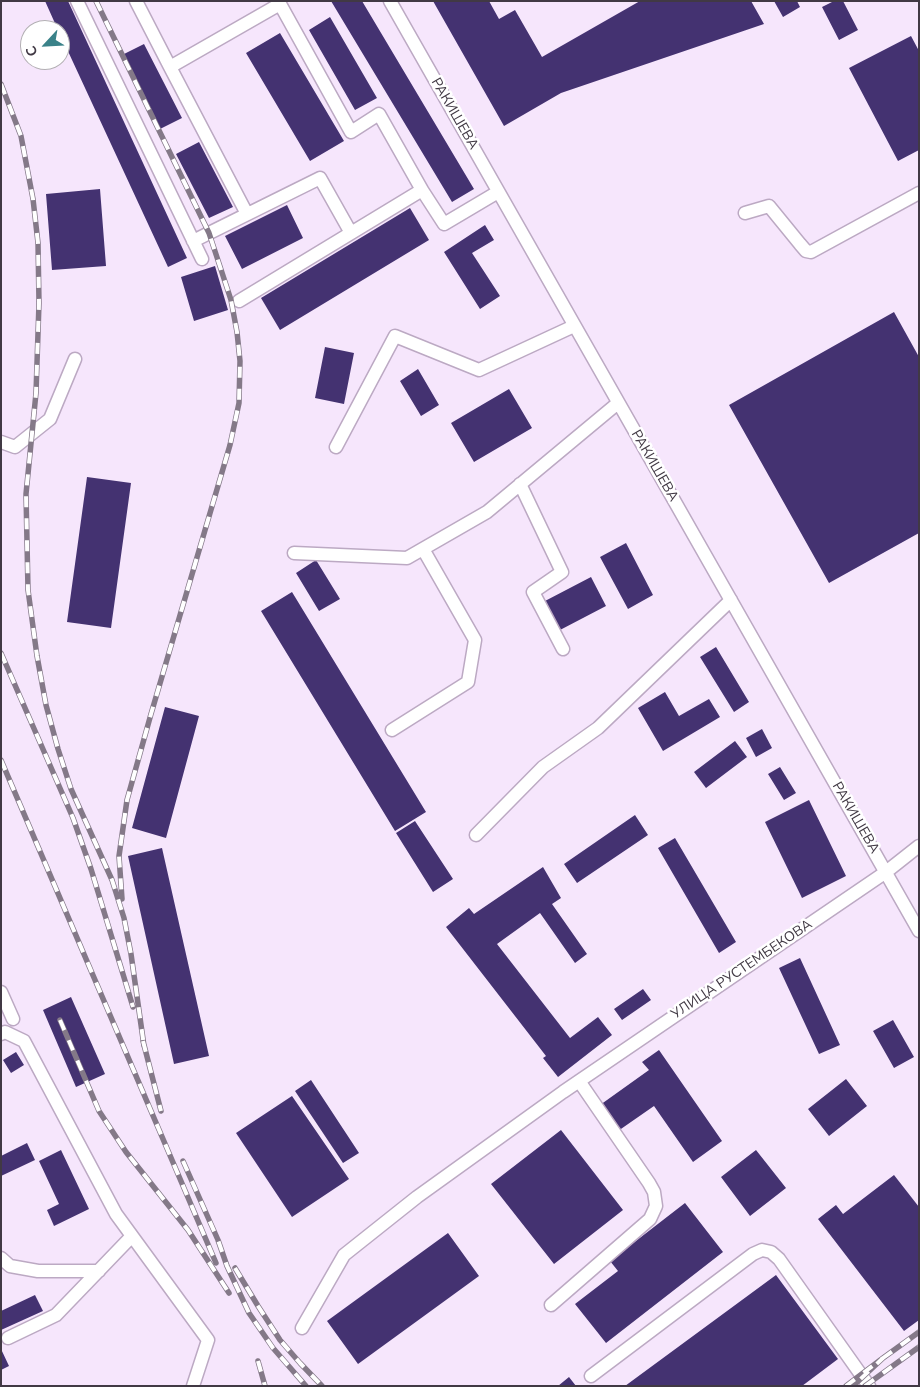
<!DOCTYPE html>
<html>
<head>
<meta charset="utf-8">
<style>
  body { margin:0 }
  #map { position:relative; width:920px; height:1387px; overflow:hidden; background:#f6e6fc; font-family:"Nunito Sans",sans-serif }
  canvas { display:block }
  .frame { position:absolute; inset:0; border:2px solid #413944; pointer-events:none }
  .north { position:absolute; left:20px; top:20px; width:50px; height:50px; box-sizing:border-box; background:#fff; border:1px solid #b3b0b4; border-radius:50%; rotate:245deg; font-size:14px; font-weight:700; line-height:20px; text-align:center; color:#413944 }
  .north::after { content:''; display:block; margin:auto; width:18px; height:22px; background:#3a8289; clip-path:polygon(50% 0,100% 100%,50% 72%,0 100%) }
</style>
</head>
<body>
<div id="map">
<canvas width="920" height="1387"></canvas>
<div class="frame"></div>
<div class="north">С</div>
</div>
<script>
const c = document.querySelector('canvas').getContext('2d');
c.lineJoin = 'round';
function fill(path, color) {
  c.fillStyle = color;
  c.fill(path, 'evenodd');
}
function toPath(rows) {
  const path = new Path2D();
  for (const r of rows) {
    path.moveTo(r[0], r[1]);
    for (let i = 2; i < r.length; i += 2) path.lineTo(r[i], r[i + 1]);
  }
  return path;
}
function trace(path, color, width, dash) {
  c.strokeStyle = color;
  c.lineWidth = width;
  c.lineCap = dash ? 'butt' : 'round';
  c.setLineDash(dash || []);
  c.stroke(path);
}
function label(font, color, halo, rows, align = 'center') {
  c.font = font + ' "Nunito Sans",sans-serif';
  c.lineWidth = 5;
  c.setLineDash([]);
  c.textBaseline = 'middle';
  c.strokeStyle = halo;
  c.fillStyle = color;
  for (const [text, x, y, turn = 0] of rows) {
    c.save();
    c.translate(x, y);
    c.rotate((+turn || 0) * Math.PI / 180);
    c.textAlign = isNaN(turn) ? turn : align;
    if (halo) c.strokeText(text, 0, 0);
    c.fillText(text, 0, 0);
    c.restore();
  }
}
fill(toPath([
  [45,1,68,1,187,258,168,267,60,34,60,30,58,30],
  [331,1,362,1,474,189,452,202],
  [433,1,489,1,499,19,515,10,542,57,640,1,751,1,764,24,561,93,504,126],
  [774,1,797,1,800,7,783,17],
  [834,1,843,1,858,30,839,40,822,7],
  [330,17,377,98,355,110,309,30],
  [280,33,344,141,310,161,246,53],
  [911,36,919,51,919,150,898,161,849,68],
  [144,44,182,118,160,129,122,55],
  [199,142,233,207,209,218,176,154],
  [100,189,106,266,52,270,46,194],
  [287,205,303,238,242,269,225,236],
  [410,208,429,240,280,330,261,298],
  [485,225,494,240,472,253,500,296,480,309,444,252],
  [215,266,228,310,194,321,181,277],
  [894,312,919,357,919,533,829,583,729,405],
  [325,347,354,353,344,404,315,398],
  [418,369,439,405,421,416,400,381],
  [509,389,532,428,474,462,451,423],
  [87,477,131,483,111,628,67,622],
  [626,543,653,595,628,609,600,557],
  [316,560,340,599,319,611,296,573],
  [591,577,606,606,560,630,545,601],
  [292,592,426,812,395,831,261,611],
  [716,647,749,702,734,712,700,657],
  [665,692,679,716,709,699,720,717,663,751,638,708],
  [165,707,199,716,166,838,132,828],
  [762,729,772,748,756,757,746,738],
  [735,741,747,757,706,788,694,772],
  [780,767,796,793,784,800,768,774],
  [809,800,846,876,802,898,765,822],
  [635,815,648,835,577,883,564,864],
  [415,821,453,879,433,892,396,833],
  [675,838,736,942,719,953,658,848],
  [162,848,209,1056,174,1064,128,856],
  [543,867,561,898,552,904,587,954,575,963,540,913,497,944,570,1038,598,1017,612,1035,558,1077,543,1058,546,1056,446,927,469,908,474,914],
  [800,958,840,1045,819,1054,779,968],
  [643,989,651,1000,622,1020,614,1009],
  [71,997,105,1074,76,1087,43,1010],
  [893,1020,914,1057,894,1068,873,1031],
  [659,1050,722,1141,693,1162,654,1106,618,1131,600,1105,649,1070,642,1062],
  [16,1052,24,1065,11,1073,3,1060],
  [846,1079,867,1106,829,1136,808,1109],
  [311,1080,359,1153,343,1163,295,1091],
  [292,1096,349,1179,292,1217,236,1133],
  [561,1130,623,1210,554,1264,491,1184],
  [27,1143,35,1160,1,1176,1,1156],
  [61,1150,89,1209,54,1226,47,1210,59,1204,39,1161],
  [756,1150,786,1188,750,1216,721,1177],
  [894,1175,919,1207,919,1320,904,1331,818,1219,836,1205,843,1214],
  [685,1203,723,1252,606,1343,575,1304,618,1271,610,1261],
  [448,1233,479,1276,358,1364,327,1321],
  [776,1275,838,1359,802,1386,625,1386],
  [35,1295,43,1311,1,1330,1,1311],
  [1,1349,9,1366,1,1370],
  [569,1377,576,1386,558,1386]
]), '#443271');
const minor = toPath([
  [77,1,202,259],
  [136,1,170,67,280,4,351,132,379,114,422,190],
  [390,1,919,931],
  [170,67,247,214],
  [745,213,769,206,800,244,806,251,811,252,919,193],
  [193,241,320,178,351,233],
  [239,301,422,190,444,224,498,192],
  [1,442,15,447,50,419,75,359],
  [336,447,395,336,479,370,574,326],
  [520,484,562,572,533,592,563,649],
  [294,553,407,558,487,512,618,403],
  [392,730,468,682,475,640,423,549],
  [476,835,543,767,598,728,731,600],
  [1,992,13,1019],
  [1,1034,5,1032,24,1041,116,1214,208,1340,193,1386],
  [1,1258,10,1266,38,1271,99,1271],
  [551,1305,650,1219,656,1206,654,1192,649,1183,579,1081],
  [302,1328,344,1255,417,1197,563,1092,886,872,919,846],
  [8,1338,56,1315,132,1236],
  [591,1376,753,1254,762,1250,771,1252,779,1259,869,1386]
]);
trace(minor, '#bca9c3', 15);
trace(minor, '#fff', 12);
const rail = toPath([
  [96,1,209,233,231,300,237,332,240,361,239,403,230,445,151,714,127,800,119,856,122,899],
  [1,84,21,136,33,199,38,243,39,303,36,393,26,494,28,590,37,656,46,705,58,749,71,789,112,880,124,918,131,954,144,1046],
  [1,653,73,818,91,869,133,1007],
  [1,760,216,1263],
  [60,1020,99,1111,126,1152,188,1230,229,1293],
  [143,1041,161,1111],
  [183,1161,218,1240,227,1266,249,1313,273,1348,306,1386],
  [235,1268,258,1306,280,1340,300,1363,322,1386],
  [883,1358,919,1332],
  [258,1361,265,1386],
  [846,1386,883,1358,853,1386],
  [865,1386,919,1347]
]);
trace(rail, '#847988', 5.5);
trace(rail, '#fff', 4, [11]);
label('14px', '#413944', '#fff', [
  ["РАКИШЕВА",454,114,60],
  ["РАКИШЕВА",654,466,60],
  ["РАКИШЕВА",855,818,60],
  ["УЛИЦА РУСТЕМБЕКОВА",742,970,-34]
]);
</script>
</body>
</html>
